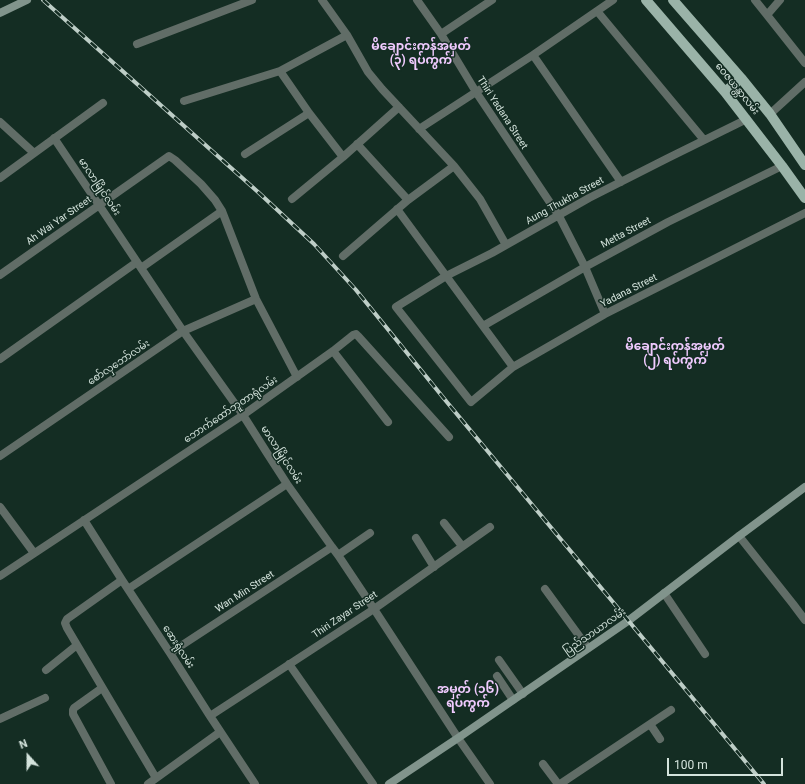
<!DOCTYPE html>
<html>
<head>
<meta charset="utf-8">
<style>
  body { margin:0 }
  #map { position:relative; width:805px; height:784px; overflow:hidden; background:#142d23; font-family:Roboto,sans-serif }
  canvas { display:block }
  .north { position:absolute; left:8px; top:736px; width:40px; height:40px; -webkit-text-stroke:3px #142d23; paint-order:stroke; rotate:339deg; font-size:11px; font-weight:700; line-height:16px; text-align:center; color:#d4e3dc }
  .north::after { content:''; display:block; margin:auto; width:14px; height:18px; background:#d4e3dc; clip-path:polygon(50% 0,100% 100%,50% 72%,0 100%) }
  .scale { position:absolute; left:667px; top:758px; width:116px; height:18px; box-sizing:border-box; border:2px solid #d4e3dc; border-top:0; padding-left:5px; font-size:12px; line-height:14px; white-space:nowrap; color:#d4e3dc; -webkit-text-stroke:3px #142d23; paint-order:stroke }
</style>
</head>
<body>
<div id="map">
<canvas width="805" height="784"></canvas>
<div class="north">N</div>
<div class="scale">100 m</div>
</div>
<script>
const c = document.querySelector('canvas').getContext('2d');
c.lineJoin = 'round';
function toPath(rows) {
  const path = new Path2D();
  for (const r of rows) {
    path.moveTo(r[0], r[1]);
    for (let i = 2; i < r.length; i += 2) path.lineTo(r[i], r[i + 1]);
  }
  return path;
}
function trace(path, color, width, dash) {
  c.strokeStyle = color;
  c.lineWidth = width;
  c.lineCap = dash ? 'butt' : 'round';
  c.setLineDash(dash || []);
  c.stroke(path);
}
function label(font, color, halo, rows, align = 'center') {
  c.font = font + ' Roboto,"Noto Sans Myanmar",sans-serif';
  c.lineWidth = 3;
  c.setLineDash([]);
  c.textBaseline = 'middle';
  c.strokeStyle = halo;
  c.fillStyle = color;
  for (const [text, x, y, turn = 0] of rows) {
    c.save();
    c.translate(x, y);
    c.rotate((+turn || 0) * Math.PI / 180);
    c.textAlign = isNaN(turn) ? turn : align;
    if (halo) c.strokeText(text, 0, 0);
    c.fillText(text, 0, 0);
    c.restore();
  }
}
trace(toPath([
  [322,0,347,35,368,72,382,89,454,166,480,199,506,245],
  [417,0,441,34,476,92,559,216,585,267,605,314],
  [755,0,767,15,805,63],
  [597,11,704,140],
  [767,15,780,0],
  [441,34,492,0],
  [137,44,252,0],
  [533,55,621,182],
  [280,71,309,113,343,157],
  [184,101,280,71,347,35],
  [770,114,805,82],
  [747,119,668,158,589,198,492,253,446,276,396,307,471,402,513,367,605,314,805,213],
  [0,122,34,153],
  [419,129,533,55,613,0],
  [54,138,99,205,183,331,243,415,267,453,287,484,332,547,338,555,374,609,458,738,490,784],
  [357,144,408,200],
  [245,154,309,113],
  [0,178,103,103],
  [292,199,343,157,399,107],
  [397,209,513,367],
  [343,256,408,200,454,166],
  [141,268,222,211],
  [0,275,169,156,175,160,201,184,215,200,222,211,256,299,297,377],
  [483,326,585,267,668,222,782,166],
  [333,351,388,422],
  [0,359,137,262],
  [0,456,183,331,256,299],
  [0,507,34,553],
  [84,520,122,580,170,653,210,716,255,784],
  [444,523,462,546],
  [739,536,793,604,805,620],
  [416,538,434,567],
  [338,555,370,533],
  [0,576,243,415,333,351,353,335,356,334,358,336,449,437],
  [122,580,67,619,65,623,67,628,156,778],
  [128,589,287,484],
  [545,589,588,648],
  [664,593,705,654],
  [170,653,332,547],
  [499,660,523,694],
  [289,664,373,784],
  [46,670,77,645],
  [497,676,513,700],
  [102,688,74,708,73,710,73,714,111,784],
  [210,716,374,609,490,527],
  [0,719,45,698],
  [650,724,660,739],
  [543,764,558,784],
  [148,784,220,732],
  [560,784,671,710]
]), '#616d67', 8);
trace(toPath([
  [0,13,27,0],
  [389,784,458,738,628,621,739,536,805,487]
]), '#81948c', 8);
trace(toPath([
  [646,0,725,92,782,166,805,198],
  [673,0,741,78,770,114,805,165],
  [725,92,741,78]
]), '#9ab3a8', 10);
const rail = toPath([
  [43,0,258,192,314,244,356,290,446,401,764,784]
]);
trace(rail, '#bdcdc6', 4);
trace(rail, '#142d23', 2.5, [8]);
label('10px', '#d4e3dc', '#142d23', [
  ["ဝေဇယန္တာလမ်း",737,89,51],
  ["Thiri Yadana Street",502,113,57],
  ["မာလာမြိုင်လမ်း",99,187,56],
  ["Aung Thukha Street",565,201,-29],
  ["Ah Wai Yar Street",59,221,-35],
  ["Metta Street",626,233,-28],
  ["Yadana Street",629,291,-27],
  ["စော်လှဘော်လမ်း",119,363,-34],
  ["ဘောက်ထော်ဘူတာရုံလမ်း",231,410,-34],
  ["မာလာမြိုင်လမ်း",281,455,57],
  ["Wan Min Street",245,592,-33],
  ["Thiri Zayar Street",345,615,-34],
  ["ပြည်သာယာလမ်း",595,632,-35],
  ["ဆေးရုံလမ်း",178,647,57]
]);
label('bold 12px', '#f0cbff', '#142d23', [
  ["မိချောင်းကန်အမှတ်",421,47],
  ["(၃) ရပ်ကွက်",421,61],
  ["မိချောင်းကန်အမှတ်",675,347],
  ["(၂) ရပ်ကွက်",675,361],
  ["အမှတ် (၁၆)",468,690],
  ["ရပ်ကွက်",468,704]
]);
</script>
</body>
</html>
